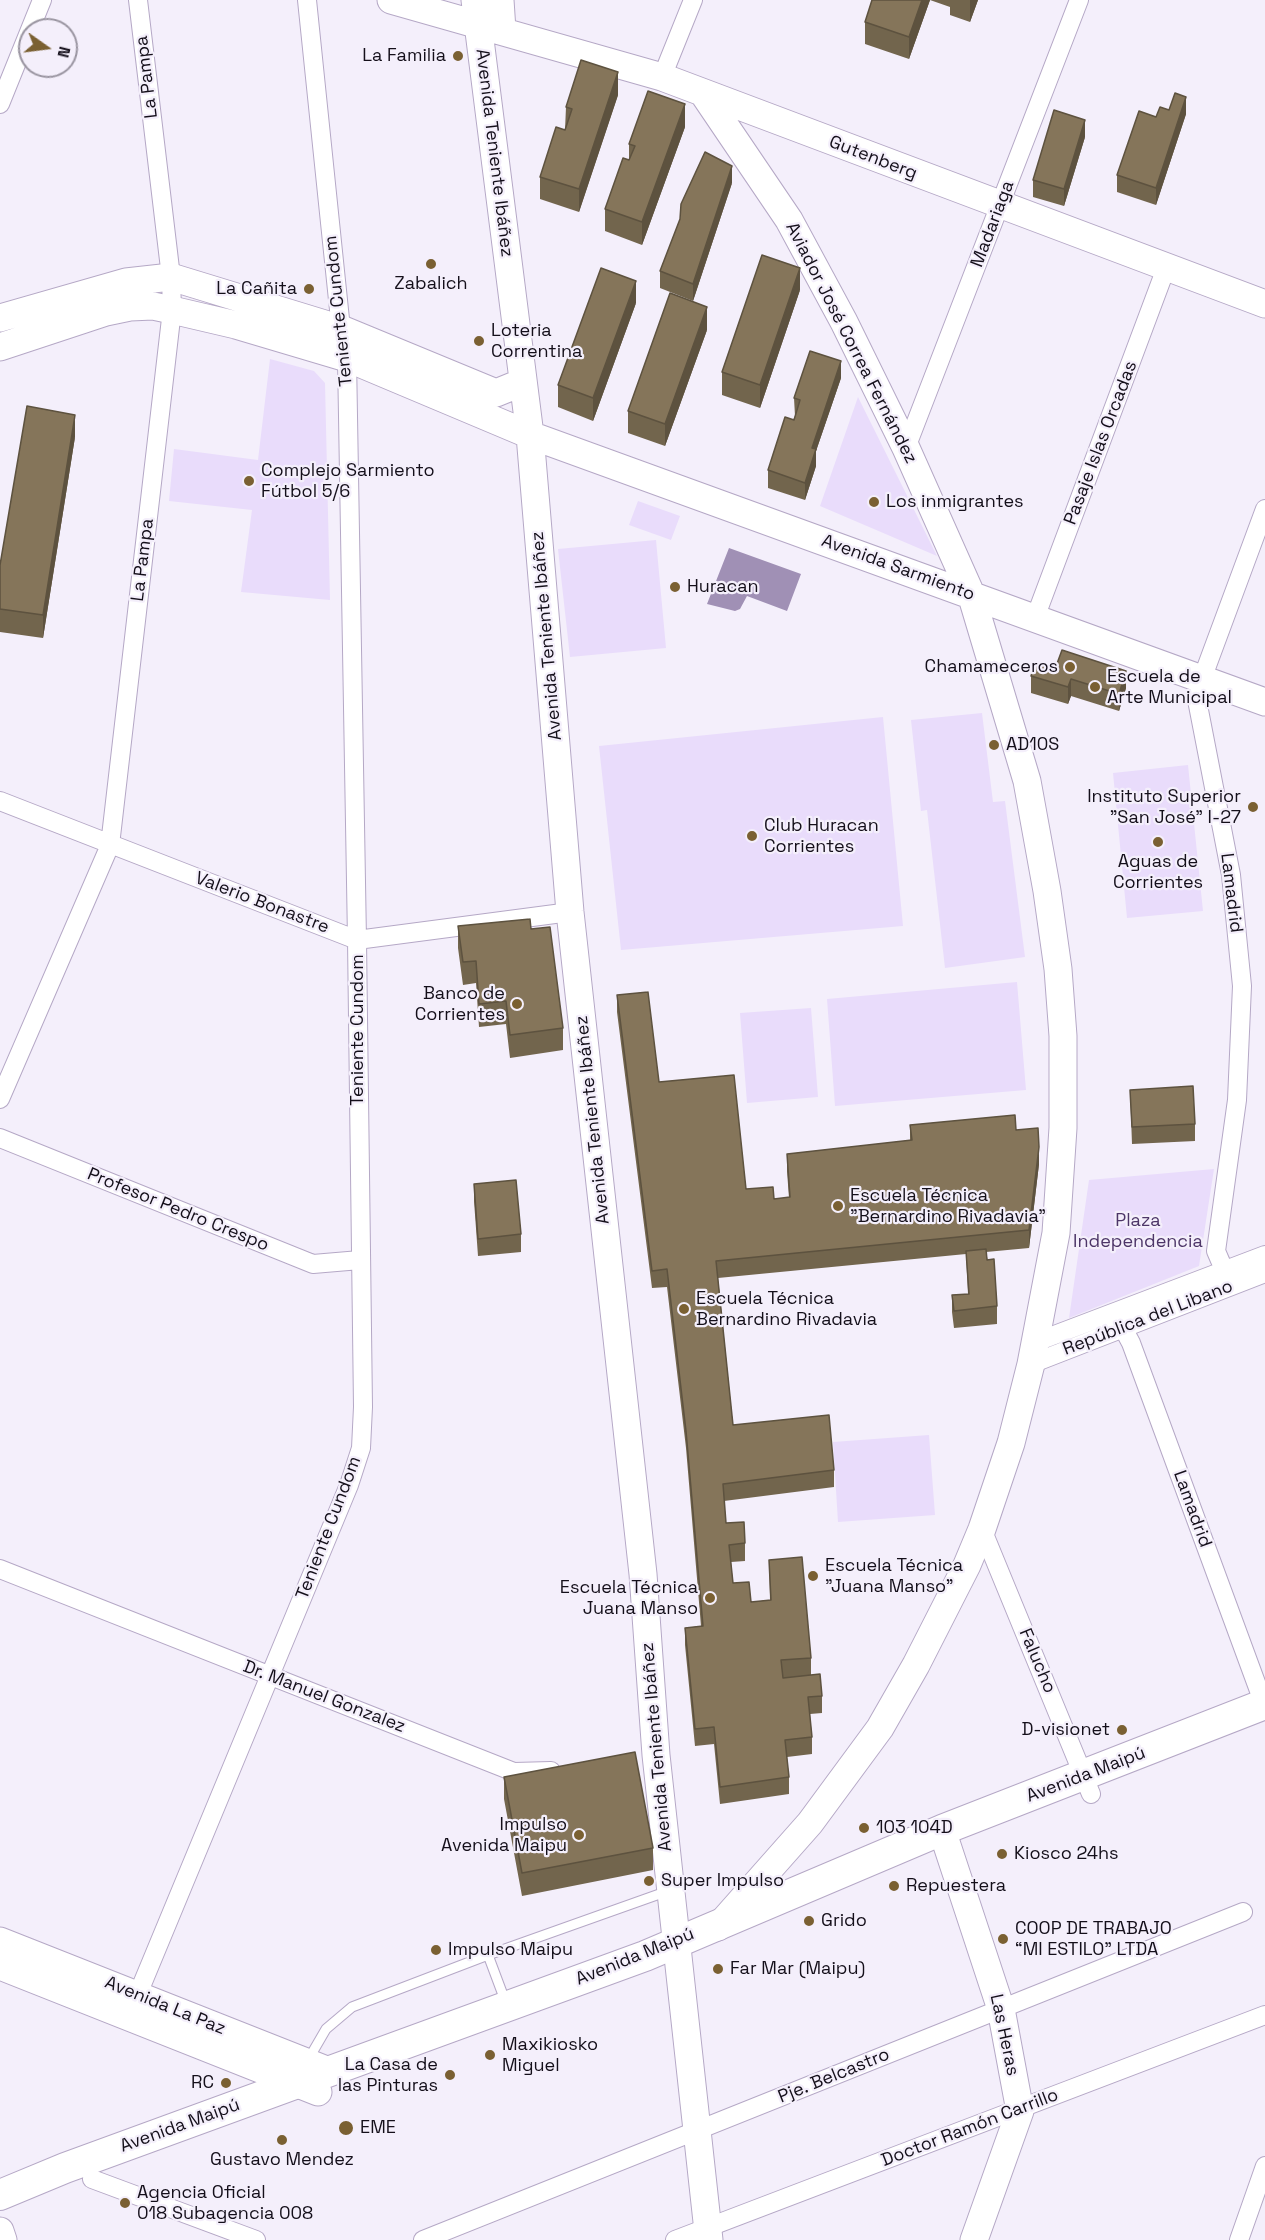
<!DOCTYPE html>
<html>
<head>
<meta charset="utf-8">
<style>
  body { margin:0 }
  #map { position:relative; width:1265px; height:2240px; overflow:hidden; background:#f4effb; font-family:"Space Grotesk",sans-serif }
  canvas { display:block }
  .north { position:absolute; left:18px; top:18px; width:60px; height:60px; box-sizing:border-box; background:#f4effb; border:2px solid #9a95a1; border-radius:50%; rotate:104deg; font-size:16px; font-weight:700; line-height:24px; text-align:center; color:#140f1a }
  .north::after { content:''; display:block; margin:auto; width:21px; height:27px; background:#7a6032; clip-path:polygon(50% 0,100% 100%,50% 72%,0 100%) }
</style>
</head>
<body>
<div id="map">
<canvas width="1265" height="2240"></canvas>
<div class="north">N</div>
</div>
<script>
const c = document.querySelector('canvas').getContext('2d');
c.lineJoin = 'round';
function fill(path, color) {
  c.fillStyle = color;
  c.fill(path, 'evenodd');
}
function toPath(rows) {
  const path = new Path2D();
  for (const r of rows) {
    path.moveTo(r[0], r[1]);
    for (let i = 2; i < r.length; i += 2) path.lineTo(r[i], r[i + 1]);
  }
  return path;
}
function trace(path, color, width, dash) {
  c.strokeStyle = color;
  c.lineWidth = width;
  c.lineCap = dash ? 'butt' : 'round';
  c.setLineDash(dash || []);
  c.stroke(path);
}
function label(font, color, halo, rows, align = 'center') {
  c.font = font + ' "Space Grotesk",sans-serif';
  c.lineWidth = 4.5;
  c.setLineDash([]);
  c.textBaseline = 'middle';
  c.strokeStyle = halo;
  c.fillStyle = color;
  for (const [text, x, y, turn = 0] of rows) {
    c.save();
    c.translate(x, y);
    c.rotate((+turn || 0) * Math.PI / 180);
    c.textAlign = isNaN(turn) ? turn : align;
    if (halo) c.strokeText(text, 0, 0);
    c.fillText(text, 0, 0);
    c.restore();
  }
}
fill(toPath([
  [270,359,314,371,325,383,330,600,241,592,252,510,169,501,174,449,258,460],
  [858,397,937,556,820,506],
  [638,501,680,516,671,540,629,525],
  [656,540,666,648,570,657,558,549],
  [982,713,993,802,1005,801,1025,957,945,968,927,810,921,811,911,720],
  [883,717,903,926,621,950,599,746],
  [1188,765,1203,911,1127,918,1113,773],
  [1017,982,1026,1090,835,1106,827,999],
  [811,1008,818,1097,747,1103,740,1013],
  [1214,1169,1199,1266,1069,1318,1089,1180],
  [929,1435,935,1515,838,1522,833,1442]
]), '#e9dcfb');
fill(toPath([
  [729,548,801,574,787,611,747,596,740,609,735,611,707,604]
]), '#a090b5');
const lane = toPath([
  [488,1955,506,2003],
  [308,2060,326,2029,352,2007,488,1955,668,1891]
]);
const street = toPath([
  [662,77,693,0],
  [0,104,42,0],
  [906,448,1079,0],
  [1035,618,1166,268],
  [0,801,357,940,570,912],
  [0,1099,110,845,172,310,171,277,138,0],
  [0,1138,313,1264,360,1260],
  [1231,1286,1216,1251,1237,1100,1242,986,1231,875,1197,700,1202,679,1265,509],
  [1115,1313,1131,1343,1265,1707],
  [1036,1342,1265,1255],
  [1031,1364,1265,1273],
  [982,1529,1091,1794],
  [0,1569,514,1772,551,1771],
  [133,2006,349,1485,361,1448,363,1407,357,940,347,358,341,329,307,0],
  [92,2179,256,2240],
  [423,2240,1243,1912],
  [675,2240,1265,2015],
  [1239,2240,1265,2166]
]);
const secondary = toPath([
  [391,0,662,77,1265,304],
  [475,0,530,435,570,912,643,1574,656,1755,709,2240],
  [500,0,502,30],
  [703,93,789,220,844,322,906,448,971,594,1027,781,1047,891,1058,969,1063,1036,1063,1128,1056,1233,1031,1364,1011,1443,982,1529,967,1565,916,1665,880,1728,810,1823,718,1927],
  [0,318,126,282,171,277,341,329,496,393,523,382],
  [0,347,106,312,130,307,153,306,172,310,236,325,347,358,530,435,1265,702],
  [942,1830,1001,2009,1020,2111,974,2240],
  [0,1941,329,2071],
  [0,1966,318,2092],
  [0,2231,3,2240]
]);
const primary = toPath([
  [0,2195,65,2168,645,1956,942,1830,1265,1704]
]);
trace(lane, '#b5a8c6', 11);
trace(street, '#b5a8c6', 20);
trace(secondary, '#b5a8c6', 29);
trace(primary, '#b5a8c6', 32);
trace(lane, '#fff', 9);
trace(street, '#fff', 18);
trace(secondary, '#fff', 27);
trace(primary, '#fff', 30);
fill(toPath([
  [872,0,978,0,970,22,950,15,950,7,930,0,909,59,865,44,865,22],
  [618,95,579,212,540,199,540,177,565,130,566,107],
  [1169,110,1186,114,1156,205,1117,192,1117,175,1156,117],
  [685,127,642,245,605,231,605,209,629,160,629,144],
  [1085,137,1064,206,1033,197,1033,180],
  [732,183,693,301,660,288,660,271],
  [800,290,760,408,722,395,722,372],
  [636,303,593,421,558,407,558,385],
  [707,330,665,446,628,433,628,411],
  [841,378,816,451,816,466,805,500,768,488,768,470,795,416,794,398],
  [75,437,43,638,0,632,0,565],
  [1055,669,1126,688,1119,711,1071,696,1068,704,1031,693,1031,676],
  [458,926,531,929,563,1028,563,1050,510,1058,506,1024,479,1027,476,983,463,985,458,948],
  [617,995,659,1082,746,1189,774,1199,789,1198,787,1171,787,1154,910,1141,910,1125,1016,1130,1039,1164,1029,1248,986,1252,997,1306,997,1324,954,1328,952,1312,952,1295,968,1294,966,1254,718,1278,733,1425,834,1470,834,1487,724,1501,726,1523,745,1543,745,1561,731,1562,733,1583,751,1602,770,1600,769,1560,811,1658,811,1675,822,1696,822,1713,810,1714,812,1737,812,1754,787,1757,789,1777,789,1794,720,1804,714,1744,695,1746,685,1645,685,1628,701,1626,686,1448,667,1287,652,1288,617,1012],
  [1130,1090,1195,1124,1195,1141,1132,1144],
  [474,1184,521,1234,521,1252,478,1256,474,1201],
  [504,1777,653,1848,653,1870,522,1896,504,1799]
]), '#72654d');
fill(toPath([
  [922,0,930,0,909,59,909,37],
  [970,0,978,0,970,22],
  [618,72,618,95,579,212,579,189],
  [1186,97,1186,114,1156,205,1156,188],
  [685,104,685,127,642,245,642,222],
  [1085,120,1085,137,1064,206,1064,189],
  [732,166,732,183,693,301,693,284],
  [800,268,800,290,760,408,760,385],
  [636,281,636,303,593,421,593,398],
  [707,307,707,330,665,446,665,424],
  [841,361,841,378,816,451,816,466,805,500,805,483,812,448],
  [75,415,75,437,43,638,43,615],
  [1126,671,1126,688,1119,711,1119,694],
  [1071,679,1071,696,1068,704,1068,687],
  [1039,1147,1039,1164,1029,1248,1029,1230]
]), '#5d523f');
const building = toPath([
  [872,0,922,0,909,37,865,22,872,0],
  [581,60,618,72,579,189,540,177,556,127,565,130,572,109,566,107,581,60],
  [648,91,685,104,642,222,605,209,623,158,629,160,635,146,629,144,648,91],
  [1175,93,1186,97,1156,188,1117,175,1139,111,1156,117,1160,107,1169,110,1175,93],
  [1054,110,1085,120,1064,189,1033,180,1054,110],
  [705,152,732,166,693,284,660,271,680,219,681,204,705,152],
  [762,255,800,268,760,385,722,372,762,255],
  [601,268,636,281,593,398,558,385,601,268],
  [670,293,707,307,665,424,628,411,670,293],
  [810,351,841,361,812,448,816,449,805,483,768,470,785,417,794,420,800,400,794,398,810,351],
  [27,406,75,415,43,615,0,609,0,565,27,406],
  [1062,650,1126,671,1119,694,1071,679,1068,687,1031,676,1035,663,1055,669,1062,650],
  [530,919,531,929,550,927,563,1028,510,1035,506,1001,479,1004,476,961,463,962,458,926,530,919],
  [648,992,659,1082,734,1075,746,1189,773,1187,774,1199,790,1197,787,1154,912,1140,910,1125,1015,1115,1016,1130,1038,1128,1039,1147,1029,1230,716,1261,733,1425,829,1415,834,1470,723,1484,726,1523,744,1522,745,1543,729,1545,733,1583,749,1582,751,1602,771,1600,769,1560,802,1557,811,1658,781,1660,783,1678,820,1674,822,1696,808,1697,812,1737,785,1740,789,1777,720,1787,714,1727,695,1729,685,1628,703,1626,686,1431,667,1269,652,1271,617,995,648,992],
  [1193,1086,1195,1124,1132,1127,1130,1090,1193,1086],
  [516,1180,521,1234,478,1239,474,1184,516,1180],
  [986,1249,987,1260,994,1259,997,1306,954,1311,952,1295,969,1294,966,1251,986,1249],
  [635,1752,653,1848,522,1873,504,1777,635,1752]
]);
fill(building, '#85755a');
trace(building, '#5d523f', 1.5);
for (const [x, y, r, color] of [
  [458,56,6,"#7a6032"],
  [431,264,6,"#7a6032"],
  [309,289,6,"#7a6032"],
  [479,341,6,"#7a6032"],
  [249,481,6,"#7a6032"],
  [874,502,6,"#7a6032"],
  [675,587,6,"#7a6032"],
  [1070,667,6,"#7a6032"],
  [1095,687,6,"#7a6032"],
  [994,745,6,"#7a6032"],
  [1253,807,6,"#7a6032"],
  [752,836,6,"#7a6032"],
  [1158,842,6,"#7a6032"],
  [517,1004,6,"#7a6032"],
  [838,1206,6,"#7a6032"],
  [684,1309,6,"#7a6032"],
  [813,1576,6,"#7a6032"],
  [710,1598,6,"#7a6032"],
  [1122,1730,6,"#7a6032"],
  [864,1828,6,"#7a6032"],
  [579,1835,6,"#7a6032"],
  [1002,1854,6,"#7a6032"],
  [649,1881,6,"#7a6032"],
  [894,1886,6,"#7a6032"],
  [809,1921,6,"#7a6032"],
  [1003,1939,6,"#7a6032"],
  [436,1950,6,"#7a6032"],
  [718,1969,6,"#7a6032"],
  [490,2055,6,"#7a6032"],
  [450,2075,6,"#7a6032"],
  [226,2083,6,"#7a6032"],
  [346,2128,8,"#7a6032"],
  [282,2140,6,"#7a6032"],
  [125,2203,6,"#7a6032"]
]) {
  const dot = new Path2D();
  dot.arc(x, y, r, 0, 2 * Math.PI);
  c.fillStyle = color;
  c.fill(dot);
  trace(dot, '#f4effb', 2);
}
label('18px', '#140f1a', '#f4effb', [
  ["La Familia",446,56,"right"],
  ["Zabalich",431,284,"center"],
  ["La Cañita",297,289,"right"],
  ["Loteria",491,331],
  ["Correntina",491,352],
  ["Complejo Sarmiento",261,471],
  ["Fútbol 5/6",261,492],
  ["Los inmigrantes",886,502],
  ["Huracan",687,587],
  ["Chamameceros",1058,667,"right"],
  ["Escuela de",1107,677],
  ["Arte Municipal",1107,698],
  ["AD10S",1006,745],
  ["Instituto Superior",1241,797,"right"],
  ["\"San José\" I-27",1241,818,"right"],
  ["Club Huracan",764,826],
  ["Corrientes",764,847],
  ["Aguas de",1158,862,"center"],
  ["Corrientes",1158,883,"center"],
  ["Banco de",505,994,"right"],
  ["Corrientes",505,1015,"right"],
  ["Escuela Técnica",850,1196],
  ["\"Bernardino Rivadavia\"",850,1217],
  ["Escuela Técnica",696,1299],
  ["Bernardino Rivadavia",696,1320],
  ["Escuela Técnica",825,1566],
  ["\"Juana Manso\"",825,1587],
  ["Escuela Técnica",698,1588,"right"],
  ["Juana Manso",698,1609,"right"],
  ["D-visionet",1110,1730,"right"],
  ["Impulso",567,1825,"right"],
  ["Avenida Maipu",567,1846,"right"],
  ["103 104D",876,1828],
  ["Kiosco 24hs",1014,1854],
  ["Super Impulso",661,1881],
  ["Repuestera",906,1886],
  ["Grido",821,1921],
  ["COOP DE TRABAJO",1015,1929],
  ["“MI ESTILO” LTDA",1015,1950],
  ["Impulso Maipu",448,1950],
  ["Far Mar (Maipu)",730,1969],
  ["Maxikiosko",502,2045],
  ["Miguel",502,2066],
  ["La Casa de",438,2065,"right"],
  ["las Pinturas",438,2086,"right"],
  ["RC",214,2083,"right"],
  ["EME",360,2128],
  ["Gustavo Mendez",282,2160,"center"],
  ["Agencia Oficial",137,2193],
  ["018 Subagencia 008",137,2214]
], 'left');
label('18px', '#140f1a', '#f4effb', [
  ["La Pampa",147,77,-97],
  ["Avenida Teniente Ibáñez",494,153,83],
  ["Gutenberg",873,158,21],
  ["Madariaga",993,224,-69],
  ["Teniente Cundom",339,311,-96],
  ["Aviador José Correa Fernández",851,343,63],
  ["Pasaje Islas Orcadas",1101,443,-69],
  ["La Pampa",143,560,-83],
  ["Avenida Sarmiento",898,568,20],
  ["Avenida Teniente Ibáñez",547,636,-95],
  ["Lamadrid",1231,893,83],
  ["Valerio Bonastre",262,903,21],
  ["Teniente Cundom",358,1030,-90],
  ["Avenida Teniente Ibáñez",593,1120,-96],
  ["Profesor Pedro Crespo",178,1210,22],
  ["República del Libano",1148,1318,-21],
  ["Lamadrid",1192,1509,70],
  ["Teniente Cundom",329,1528,-69],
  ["Falucho",1037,1661,67],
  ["Dr. Manuel Gonzalez",324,1697,21],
  ["Avenida Teniente Ibáñez",657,1747,-95],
  ["Avenida Maipú",1086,1775,-21],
  ["Avenida Maipú",635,1957,-22],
  ["Avenida La Paz",165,2006,22],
  ["Las Heras",1004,2035,78],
  ["Pje. Belcastro",834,2076,-22],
  ["Avenida Maipú",180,2126,-20],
  ["Doctor Ramón Carrillo",970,2128,-21]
]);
label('18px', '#4d3668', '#f4effb', [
  ["Plaza",1138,1221],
  ["Independencia",1138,1242]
]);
</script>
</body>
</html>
